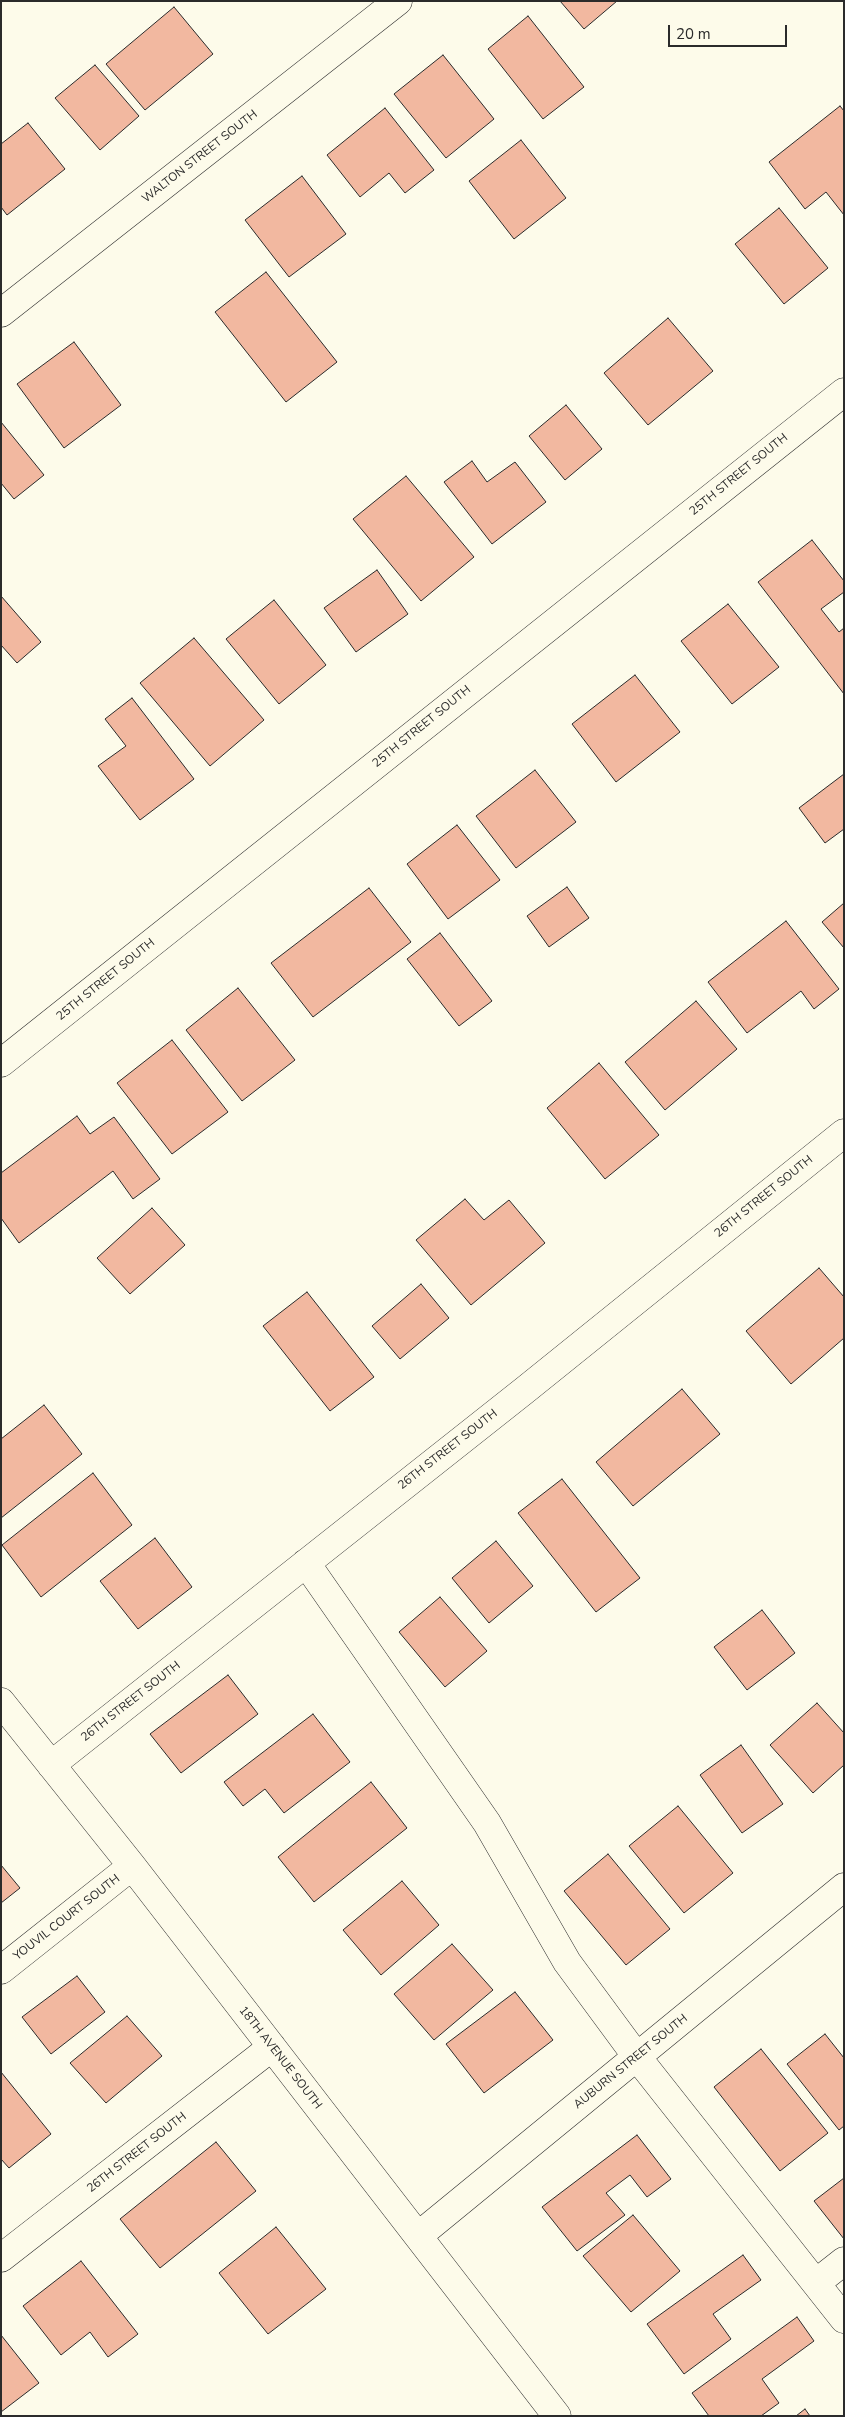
<!DOCTYPE html>
<html>
<head>
<meta charset="utf-8">
<style>
  body { margin:0 }
  #map { position:relative; width:845px; height:2417px; overflow:hidden; background:#fdfbea; font-family:"Nunito Sans",sans-serif }
  canvas { display:block }
  .frame { position:absolute; inset:0; border:2px solid #2b2b2b; pointer-events:none }
  .scale { position:absolute; left:668px; top:25px; width:119px; height:22px; box-sizing:border-box; border:2px solid #2b2b2b; border-top:0; padding-left:6px; font-size:15px; line-height:18px; white-space:nowrap; color:#2b2b2b; -webkit-text-stroke:4px #fdfbea; paint-order:stroke }
</style>
</head>
<body>
<div id="map">
<canvas width="845" height="2417"></canvas>
<div class="frame"></div>
<div class="scale">20 m</div>
</div>
<script>
const c = document.querySelector('canvas').getContext('2d');
c.lineJoin = 'round';
function fill(path, color) {
  c.fillStyle = color;
  c.fill(path, 'evenodd');
}
function toPath(rows) {
  const path = new Path2D();
  for (const r of rows) {
    path.moveTo(r[0], r[1]);
    for (let i = 2; i < r.length; i += 2) path.lineTo(r[i], r[i + 1]);
  }
  return path;
}
function trace(path, color, width, dash) {
  c.strokeStyle = color;
  c.lineWidth = width;
  c.lineCap = dash ? 'butt' : 'round';
  c.setLineDash(dash || []);
  c.stroke(path);
}
function label(font, color, halo, rows, align = 'center') {
  c.font = font + ' "Nunito Sans",sans-serif';
  c.lineWidth = 4;
  c.setLineDash([]);
  c.textBaseline = 'middle';
  c.strokeStyle = halo;
  c.fillStyle = color;
  for (const [text, x, y, turn = 0] of rows) {
    c.save();
    c.translate(x, y);
    c.rotate((+turn || 0) * Math.PI / 180);
    c.textAlign = isNaN(turn) ? turn : align;
    if (halo) c.strokeText(text, 0, 0);
    c.fillText(text, 0, 0);
    c.restore();
  }
}
const building = toPath([
  [560,1,617,1,584,29,560,1],
  [174,7,213,54,145,110,106,64,174,7],
  [528,16,584,87,543,119,488,49,528,16],
  [443,55,494,119,446,158,394,94,443,55],
  [95,65,139,116,100,150,55,98,95,65],
  [840,106,844,111,844,215,826,192,805,209,769,162,840,106],
  [385,108,434,170,405,193,389,173,360,197,327,155,385,108],
  [28,123,65,169,7,215,1,207,1,144,28,123],
  [521,140,566,198,514,239,469,181,521,140],
  [302,176,346,234,289,277,245,220,302,176],
  [779,208,828,268,784,304,735,244,779,208],
  [266,272,337,362,286,402,215,312,266,272],
  [668,318,713,371,648,425,604,373,668,318],
  [74,342,121,405,64,448,17,384,74,342],
  [566,405,602,449,565,480,529,436,566,405],
  [1,422,44,475,14,499,1,483,1,422],
  [472,461,487,482,515,462,546,502,492,544,444,482,472,461],
  [406,476,474,557,421,601,353,519,406,476],
  [812,540,844,581,844,592,821,609,839,632,844,628,844,694,758,582,812,540],
  [377,570,408,614,356,652,324,608,377,570],
  [1,596,41,642,17,663,1,645,1,596],
  [274,600,326,665,279,704,226,639,274,600],
  [728,604,779,667,732,704,681,641,728,604],
  [194,638,264,720,210,766,140,683,194,638],
  [635,675,680,732,616,782,572,724,635,675],
  [132,698,194,779,140,820,98,766,126,746,105,719,132,698],
  [535,770,576,822,516,868,476,816,535,770],
  [844,774,844,829,825,843,799,808,844,774],
  [457,825,500,880,448,919,407,864,457,825],
  [567,887,589,918,549,947,527,916,567,887],
  [369,888,411,942,313,1017,271,963,369,888],
  [844,903,844,948,822,922,844,903],
  [786,921,839,989,814,1009,801,991,747,1033,708,982,786,921],
  [440,933,492,1001,459,1026,407,959,440,933],
  [238,988,295,1060,242,1101,186,1030,238,988],
  [696,1001,737,1049,665,1110,625,1062,696,1001],
  [172,1040,228,1112,172,1154,117,1083,172,1040],
  [599,1063,659,1135,605,1179,547,1108,599,1063],
  [77,1116,90,1134,114,1117,160,1179,133,1199,113,1171,19,1243,1,1218,1,1173,77,1116],
  [465,1199,484,1220,509,1200,545,1243,471,1305,416,1240,465,1199],
  [152,1208,185,1245,130,1294,97,1258,152,1208],
  [819,1268,844,1297,844,1338,791,1384,746,1331,819,1268],
  [421,1284,449,1318,400,1359,372,1326,421,1284],
  [307,1292,374,1377,330,1411,263,1326,307,1292],
  [682,1389,720,1434,633,1506,596,1462,682,1389],
  [44,1405,82,1454,1,1518,1,1439,44,1405],
  [93,1473,132,1525,41,1597,2,1545,93,1473],
  [562,1479,640,1578,596,1612,518,1513,562,1479],
  [155,1538,192,1587,138,1629,100,1581,155,1538],
  [496,1541,533,1586,489,1623,452,1578,496,1541],
  [440,1597,487,1651,445,1687,399,1632,440,1597],
  [762,1610,795,1653,747,1690,714,1647,762,1610],
  [228,1675,258,1714,181,1773,150,1734,228,1675],
  [817,1703,844,1733,844,1765,813,1793,770,1745,817,1703],
  [313,1714,350,1762,284,1813,265,1789,243,1806,224,1782,313,1714],
  [741,1745,783,1804,742,1833,700,1775,741,1745],
  [371,1782,407,1828,314,1902,278,1857,371,1782],
  [678,1806,733,1873,684,1913,629,1846,678,1806],
  [608,1854,670,1929,626,1965,564,1891,608,1854],
  [1,1865,20,1888,1,1903,1,1865],
  [402,1881,439,1925,381,1975,343,1930,402,1881],
  [452,1944,493,1990,434,2040,394,1994,452,1944],
  [77,1976,105,2012,51,2054,22,2017,77,1976],
  [515,1992,553,2040,484,2093,446,2044,515,1992],
  [127,2016,162,2056,106,2103,70,2063,127,2016],
  [825,2034,844,2058,844,2126,839,2130,787,2064,825,2034],
  [761,2049,828,2133,780,2171,714,2087,761,2049],
  [1,2072,51,2134,9,2168,1,2159,1,2072],
  [637,2135,671,2179,647,2197,630,2175,606,2193,625,2215,577,2251,542,2207,637,2135],
  [216,2142,256,2191,160,2268,120,2219,216,2142],
  [844,2178,844,2239,814,2201,844,2178],
  [633,2215,680,2271,631,2312,583,2256,633,2215],
  [276,2227,326,2289,268,2334,219,2273,276,2227],
  [743,2255,761,2280,713,2314,731,2339,684,2374,647,2324,743,2255],
  [81,2261,138,2334,108,2357,90,2332,61,2355,23,2306,81,2261],
  [797,2317,814,2341,762,2379,779,2403,761,2416,709,2416,692,2393,797,2317],
  [1,2335,39,2383,1,2412,1,2335],
  [805,2409,810,2416,796,2416,805,2409]
]);
fill(building, '#f2b8a0');
trace(building, '#2b2b2b', 1);
const minor = toPath([
  [1,313,398,1],
  [1,1063,844,392],
  [306,1563,487,1823,567,1962,637,2057,844,2319],
  [1,1702,132,1866,557,2416],
  [51,1765,525,1390,844,1133],
  [1,1970,132,1866],
  [418,2236,844,1887],
  [1,2258,272,2047],
  [816,2283,844,2261]
]);
trace(minor, '#2b2b2b', 29);
trace(minor, '#fdfbea', 28);
label('12px', '#2b2b2b', '#fdfbea', [
  ["WALTON STREET SOUTH",200,157,-38],
  ["25TH STREET SOUTH",739,475,-39],
  ["25TH STREET SOUTH",422,727,-39],
  ["25TH STREET SOUTH",106,980,-39],
  ["26TH STREET SOUTH",764,1197,-39],
  ["26TH STREET SOUTH",448,1450,-38],
  ["26TH STREET SOUTH",131,1702,-38],
  ["YOUVIL COURT SOUTH",67,1918,-38],
  ["18TH AVENUE SOUTH",280,2058,52],
  ["AUBURN STREET SOUTH",631,2062,-39],
  ["26TH STREET SOUTH",137,2153,-38]
]);
</script>
</body>
</html>
